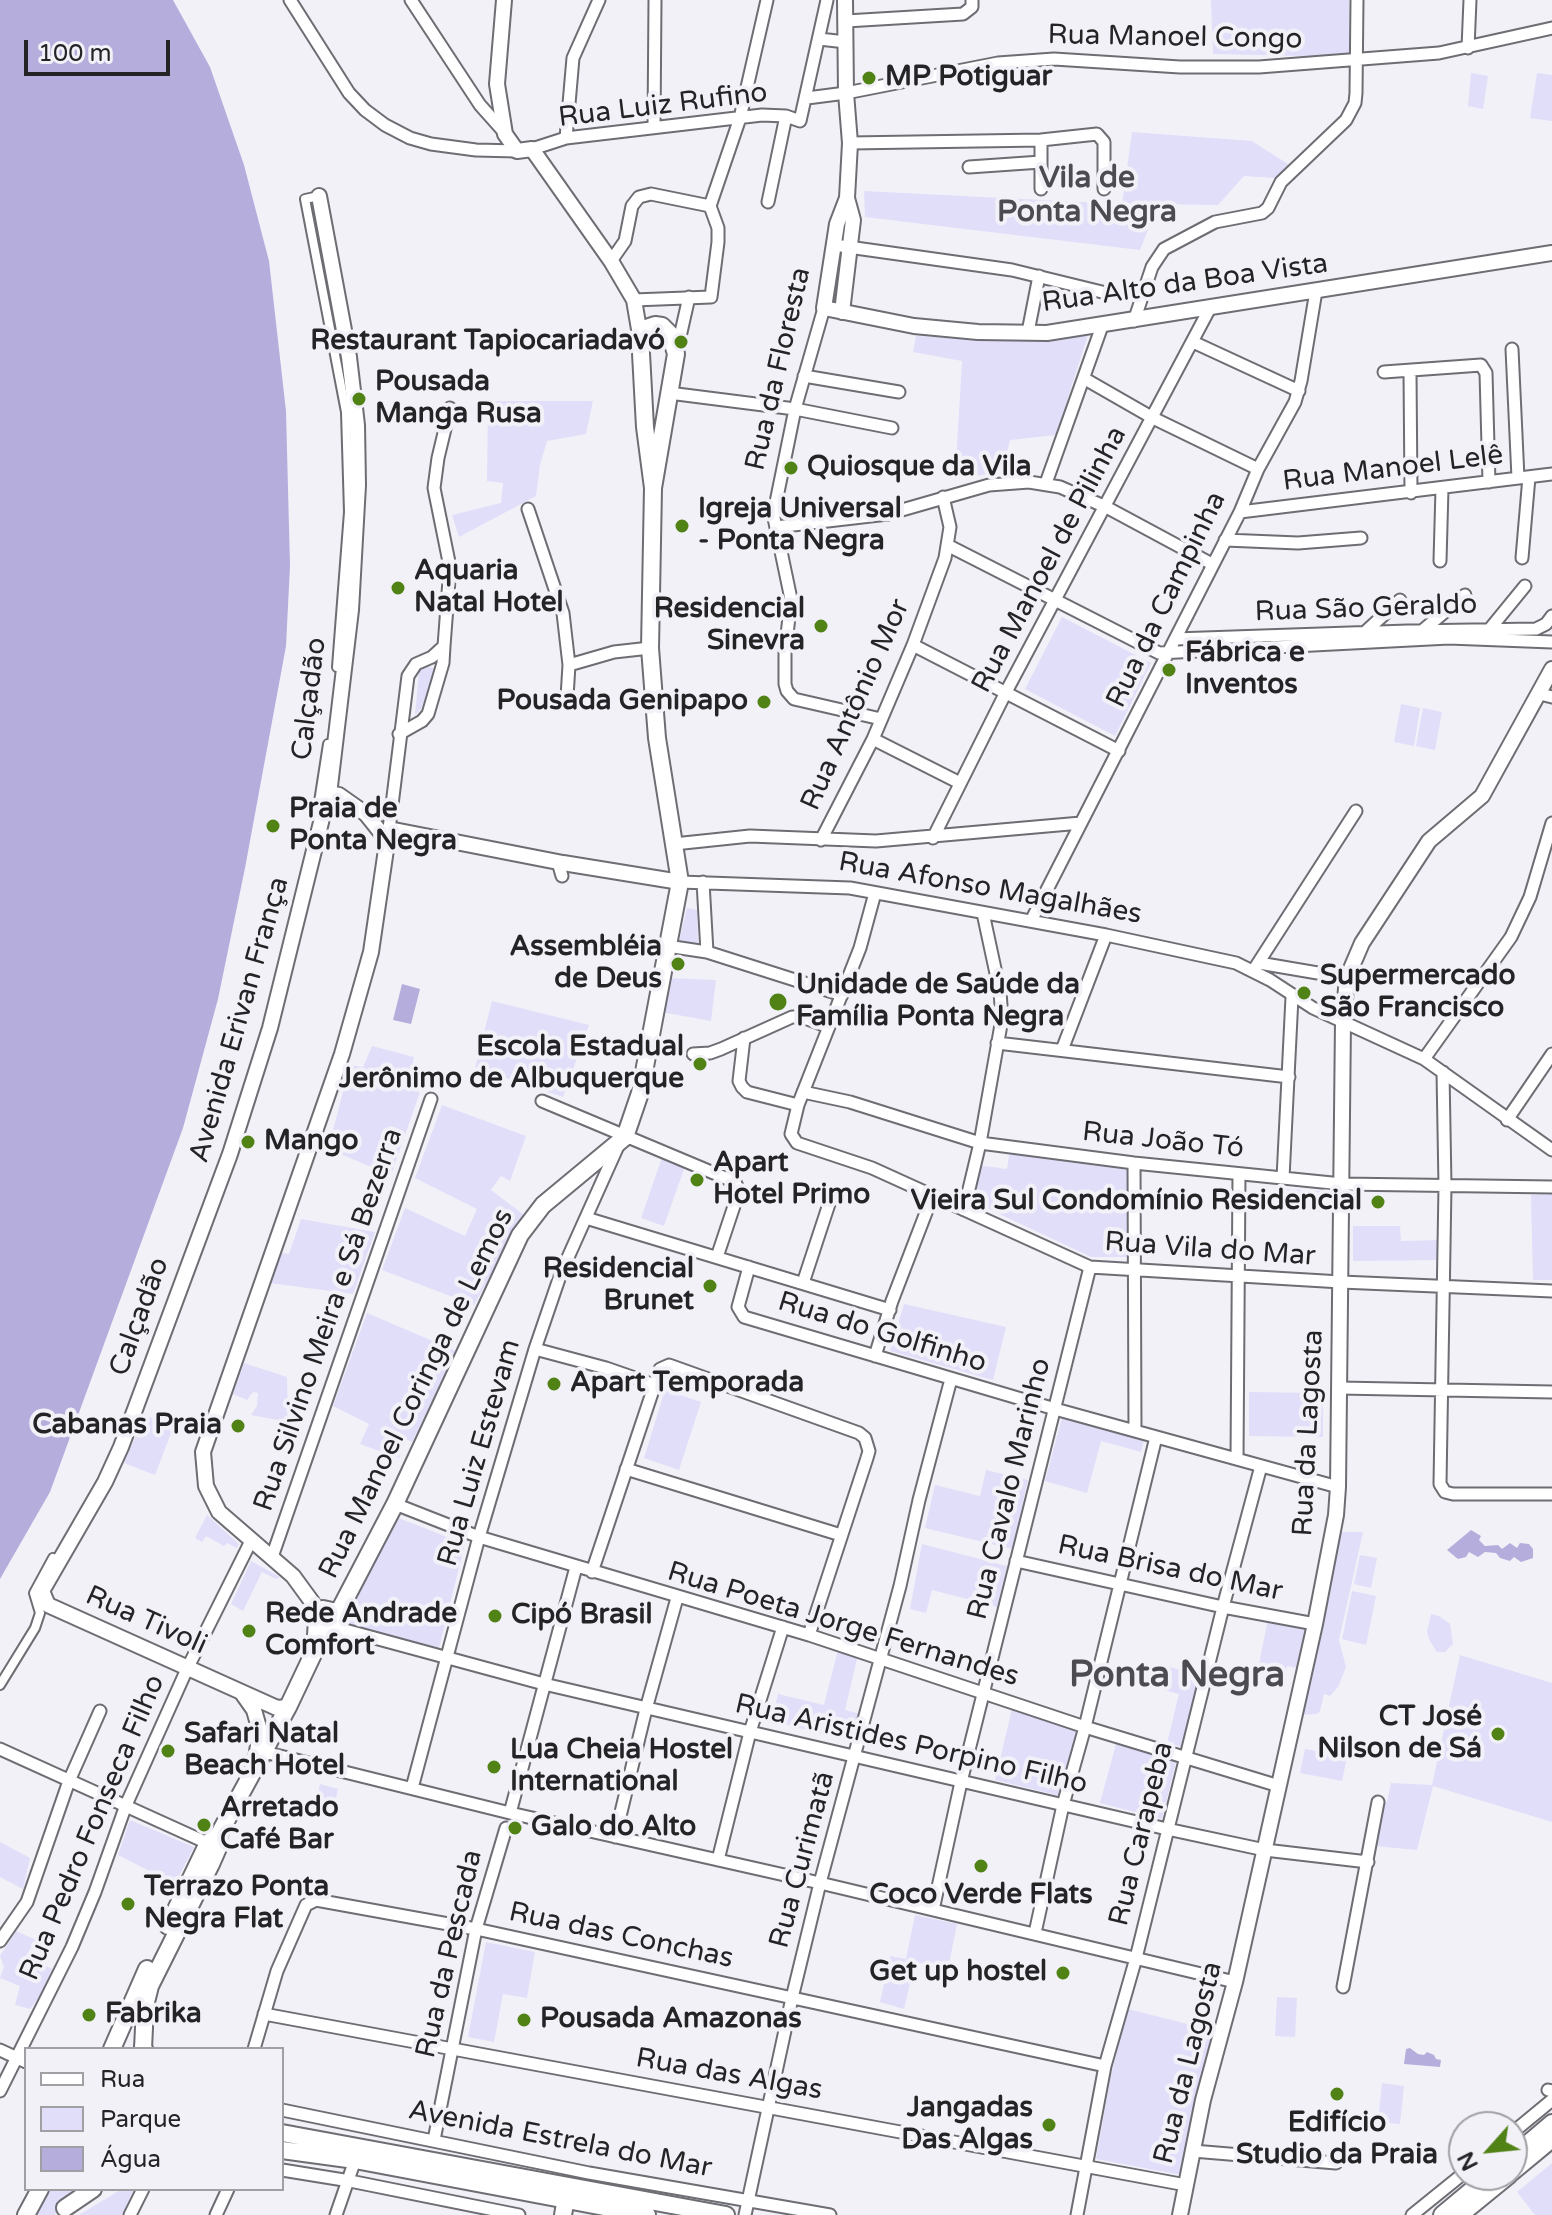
<!DOCTYPE html>
<html>
<head>
<meta charset="utf-8">
<style>
  body { margin:0 }
  #map { position:relative; width:1552px; height:2215px; overflow:hidden; background:#f2f1f8; font-family:"Varela Round",sans-serif }
  canvas { display:block }
  .legend { position:absolute; left:24px; top:2047px; width:260px; height:144px; box-sizing:border-box; background:#f2f1f8; border:2px solid #a09fa4; margin:0; padding:10px 14px; list-style:none; font-size:24px; color:#242426 }
  .legend li { display:flex; align-items:center; gap:16px; height:40px }
  .legend b { width:40px; border:2px solid #a09fa4 }
  .north { position:absolute; left:1448px; top:2111px; width:80px; height:80px; box-sizing:border-box; background:#f2f1f8; border:2px solid #a09fa4; border-radius:50%; rotate:243deg; font-size:22px; font-weight:700; line-height:32px; text-align:center; color:#242426 }
  .north::after { content:''; display:block; margin:auto; width:28px; height:36px; background:#508215; clip-path:polygon(50% 0,100% 100%,50% 72%,0 100%) }
  .scale { position:absolute; left:24px; top:40px; width:146px; height:36px; box-sizing:border-box; border:4px solid #242426; border-top:0; padding-left:10px; font-size:24px; line-height:28px; white-space:nowrap; color:#242426; -webkit-text-stroke:6px #f2f1f8; paint-order:stroke }
</style>
</head>
<body>
<div id="map">
<canvas width="1552" height="2215"></canvas>
<ul class="legend">
<li><b style="height:10px;background:#fff"></b>Rua</li>
<li><b style="height:22px;background:#e1defa"></b>Parque</li>
<li><b style="height:22px;background:#b5aedd"></b>Água</li>
</ul>
<div class="north">N</div>
<div class="scale">100 m</div>
</div>
<script>
const c = document.querySelector('canvas').getContext('2d');
c.lineJoin = 'round';
function fill(path, color) {
  c.fillStyle = color;
  c.fill(path, 'evenodd');
}
function toPath(rows) {
  const path = new Path2D();
  for (const r of rows) {
    path.moveTo(r[0], r[1]);
    for (let i = 2; i < r.length; i += 2) path.lineTo(r[i], r[i + 1]);
  }
  return path;
}
function trace(path, color, width, dash) {
  c.strokeStyle = color;
  c.lineWidth = width;
  c.lineCap = dash ? 'butt' : 'round';
  c.setLineDash(dash || []);
  c.stroke(path);
}
function label(font, color, halo, rows, align = 'center') {
  c.font = font + ' "Varela Round",sans-serif';
  c.lineWidth = 8;
  c.setLineDash([]);
  c.textBaseline = 'middle';
  c.strokeStyle = halo;
  c.fillStyle = color;
  for (const [text, x, y, turn = 0] of rows) {
    c.save();
    c.translate(x, y);
    c.rotate((+turn || 0) * Math.PI / 180);
    c.textAlign = isNaN(turn) ? turn : align;
    if (halo) c.strokeText(text, 0, 0);
    c.fillText(text, 0, 0);
    c.restore();
  }
}
fill(toPath([
  [1211,0,1349,0,1349,57,1213,54],
  [1471,73,1488,76,1483,109,1468,106],
  [1537,73,1552,75,1552,121,1530,118],
  [1132,132,1252,141,1291,166,1276,178,1244,176,1218,205,1158,204,1140,250,865,217,864,191,1122,204],
  [1088,335,1056,435,1010,440,1002,472,955,479,962,361,913,352,916,336,1048,342],
  [488,401,593,401,586,434,547,441,540,465,536,496,459,537,452,515,501,503,503,483,487,481],
  [1062,617,1151,663,1115,736,1025,689],
  [423,665,433,668,433,675,421,709,415,715,419,671],
  [1401,704,1420,708,1414,746,1394,742],
  [1423,708,1442,712,1435,750,1416,746],
  [687,908,697,910,698,945,679,942],
  [667,978,716,980,711,1021,661,1012],
  [492,1001,589,1025,563,1097,475,1068],
  [372,1046,414,1057,408,1089,420,1092,391,1175,328,1149,350,1065,363,1067],
  [442,1105,526,1136,510,1181,501,1176,491,1190,524,1215,474,1305,382,1270,405,1208,465,1236,477,1209,415,1178],
  [1010,1149,1129,1167,1128,1257,1091,1257,972,1201,977,1165,1007,1169],
  [663,1155,686,1163,664,1226,641,1218],
  [1287,1189,1324,1191,1322,1212,1286,1210],
  [1552,1194,1552,1280,1533,1280,1531,1195],
  [301,1219,375,1232,353,1294,270,1283,282,1253,289,1254],
  [1353,1226,1400,1226,1401,1241,1442,1240,1442,1260,1353,1261],
  [904,1304,1006,1327,993,1380,890,1351],
  [367,1313,456,1351,412,1442,406,1439,399,1458,360,1444,369,1424,333,1406],
  [244,1363,287,1377,288,1422,251,1415,257,1406,258,1393,253,1392,247,1400,233,1394],
  [665,1390,701,1402,679,1470,644,1458],
  [1249,1392,1323,1393,1323,1437,1249,1436],
  [1063,1414,1145,1437,1141,1452,1101,1441,1087,1493,1045,1481],
  [145,1415,173,1428,155,1475,124,1463],
  [986,1470,1028,1480,1012,1549,925,1528,935,1485,980,1496],
  [207,1515,239,1544,237,1548,227,1543,224,1546,206,1536,202,1542,195,1538],
  [396,1517,465,1544,439,1648,345,1623],
  [1338,1532,1363,1532,1339,1640,1346,1667,1338,1687,1330,1696,1324,1694,1320,1711,1317,1714,1299,1715],
  [922,1544,1007,1566,997,1607,932,1590,926,1613,910,1609],
  [1360,1555,1377,1558,1371,1588,1354,1584],
  [251,1561,280,1577,276,1579,262,1572,243,1611,231,1604],
  [1352,1591,1376,1596,1366,1645,1342,1639],
  [1431,1614,1439,1616,1450,1624,1453,1644,1445,1652,1437,1652,1430,1641,1427,1632],
  [1268,1619,1305,1627,1297,1668,1287,1666,1286,1670,1259,1664],
  [838,1650,858,1655,845,1710,865,1715,858,1743,772,1721,778,1694,824,1705],
  [1460,1655,1552,1683,1552,1822,1433,1786,1417,1850,1374,1846,1382,1804,1387,1802,1391,1783,1432,1785],
  [1155,1663,1199,1675,1182,1747,1167,1743,1179,1694,1149,1686],
  [1012,1709,1077,1730,1061,1796,995,1780],
  [1116,1744,1176,1762,1162,1819,1100,1803],
  [1305,1749,1347,1757,1342,1781,1300,1773],
  [320,1784,338,1789,333,1810,315,1806],
  [130,1820,194,1847,175,1884,118,1855],
  [0,1842,30,1858,23,1889,0,1877],
  [915,1915,957,1924,948,1969,915,1962,904,2009,880,2002,890,1956,906,1959],
  [16,1931,36,1940,26,1956,52,1969,40,1996,30,2009,15,2005,20,1986,0,1978,4,1967,0,1956],
  [486,1942,535,1952,527,1998,503,1994,494,2042,468,2037],
  [1277,1997,1297,1998,1295,2037,1275,2036],
  [1128,2009,1215,2031,1197,2092,1181,2175,1096,2159,1111,2075],
  [1382,2083,1404,2086,1400,2124,1378,2122],
  [1552,2163,1552,2215,1535,2215,1517,2192],
  [49,2189,76,2189,55,2215,36,2215],
  [122,2189,134,2189,122,2215,79,2215]
]), '#e1defa');
fill(toPath([
  [0,0,173,0,210,67,244,165,269,261,286,411,290,566,286,646,245,868,218,999,183,1128,50,1492,0,1579],
  [402,984,420,989,411,1024,393,1020],
  [1471,1530,1481,1536,1479,1540,1485,1546,1498,1545,1502,1549,1510,1543,1517,1548,1520,1543,1529,1544,1533,1549,1533,1558,1521,1562,1514,1557,1510,1561,1500,1558,1496,1553,1485,1552,1478,1557,1469,1552,1466,1557,1458,1559,1447,1550],
  [1410,2048,1418,2054,1424,2055,1427,2052,1434,2055,1436,2059,1441,2060,1440,2067,1404,2064,1406,2049]
]), '#b5aedd');
const pedestrian = toPath([
  [319,196,305,199,346,412,349,512,337,667],
  [319,802,328,744],
  [0,1685,35,1628,40,1613,34,1593,53,1558]
]);
const minor = toPath([
  [290,0,349,93,365,110,385,125,410,138,431,144,476,150,517,151],
  [411,0,480,105,505,133],
  [846,21,963,14,972,7,972,0],
  [819,39,846,42],
  [1468,48,1470,0],
  [807,98,846,93,998,63,1054,59,1180,67,1259,67,1439,53,1552,28],
  [654,127,655,0],
  [566,138,573,58,599,0],
  [1041,140,1041,189],
  [850,143,1041,140,1097,134,1104,142,1104,189],
  [532,149,566,138,762,115,786,116,800,121,827,0],
  [969,167,1041,162],
  [768,202,786,116],
  [834,245,1012,270,1106,293],
  [611,261,625,241,632,206,639,197,651,194,710,206],
  [634,300,711,297,718,242,718,228,710,206,740,118,767,0],
  [824,308,795,409,775,507,774,518,791,599,785,653,785,684,787,691,794,699,881,719],
  [1134,321,1152,267,1164,249,1215,222,1262,213,1268,208,1281,182,1346,120,1355,103,1356,93,1357,0],
  [1028,332,1039,276],
  [1193,342,1299,391],
  [1512,349,1518,478],
  [677,350,689,297],
  [1410,371,1411,493],
  [1384,372,1481,365,1486,373,1489,482],
  [804,376,899,392],
  [1085,379,1153,418,1258,469],
  [669,393,795,409,892,428],
  [1046,483,1102,326],
  [528,509,563,613,569,665,567,697],
  [1240,512,1552,474],
  [776,527,888,514,989,485,1029,482,1060,487,1106,507,1212,564],
  [1225,540,1298,543,1361,538],
  [949,546,1159,653,1449,638,1552,642],
  [1522,558,1529,477],
  [1440,561,1442,489],
  [1423,630,1465,595],
  [1489,630,1525,586],
  [1364,633,1400,600],
  [1175,639,1408,631,1536,629,1546,624,1552,616],
  [913,645,1119,751],
  [569,665,614,652,650,648],
  [1540,694,1552,697],
  [399,734,422,721,428,714,443,663,444,646],
  [873,739,960,783],
  [389,829,408,676,416,664,432,657,444,646,450,567,434,488,438,458,450,408],
  [933,838,1006,692,1211,306],
  [821,840,873,739,913,645,945,558,950,527,943,497],
  [674,844,750,836,876,841,1081,823],
  [558,862,562,876],
  [680,882,850,888,1106,935,1236,963,1270,980,1313,1008,1424,1059,1552,1150],
  [703,882,707,952],
  [875,893,860,948,798,1105,791,1134,797,1143,872,1168,1090,1267,1341,1282,1552,1291],
  [1031,921,1240,512,1258,469,1295,402,1301,381,1316,291],
  [667,946,707,952,842,995],
  [1259,963,1347,978],
  [1253,971,1356,811],
  [744,1038,739,1081,742,1087,747,1092,798,1105],
  [997,1043,1289,1077],
  [1062,1050,1106,935],
  [693,1054,710,1053,721,1049,792,1017,802,1017,829,1027],
  [1424,1059,1511,937,1530,897,1552,823],
  [1443,1072,1445,1186,1440,1484,1445,1492,1453,1494,1552,1494],
  [803,1092,850,1102,980,1143,1134,1163,1342,1184,1552,1187],
  [542,1101,735,1182,739,1191,717,1257],
  [1507,1120,1552,1054],
  [1134,1163,1135,1431],
  [1283,1178,1292,997],
  [964,1210,980,1143,1002,1019,1000,992,983,913],
  [586,1218,890,1310],
  [749,1267,738,1307,744,1317,1055,1409,1338,1487],
  [803,1283,829,1204],
  [535,1349,606,1368,655,1385],
  [875,1356,892,1301,932,1197],
  [1339,1388,1552,1392],
  [1237,1459,1239,1174],
  [626,1469,841,1535],
  [395,1504,479,1537,809,1635,1085,1727,1279,1786],
  [272,1557,431,1099],
  [1016,1561,1223,1607,1315,1624],
  [592,1572,660,1369,669,1365,859,1433,865,1438,869,1451,867,1458,809,1635],
  [334,1627,544,1684,1167,1829,1265,1850,1368,1862],
  [0,1749,214,1846],
  [264,1752,510,1813,820,1883,1235,1982],
  [412,1788,479,1537,535,1349,561,1273,618,1146],
  [510,1813,576,1567],
  [615,1837,646,1709,677,1598],
  [718,1860,750,1732,783,1627],
  [933,1910,961,1782,1090,1267],
  [1035,1933,1063,1805,1085,1727,1156,1437],
  [0,1941,27,1902,69,1781,100,1711],
  [1343,1987,1378,1802],
  [264,2014,1186,2185],
  [254,2049,277,1971,306,1905,316,1900,476,1929,1105,2066],
  [0,2050,26,2062],
  [1548,2090,1552,2091],
  [0,2091,72,1947,95,1892,126,1805,187,1669,251,1541],
  [282,2110,589,2173,830,2215],
  [1512,2133,1552,2100],
  [434,2140,476,1929,506,1828],
  [1193,2151,1336,2163],
  [282,2170,350,2181,519,2215],
  [130,2215,143,2189],
  [216,2215,228,2189],
  [336,2215,355,2160],
  [745,2215,792,1998,820,1883,900,1586,919,1500,951,1379],
  [1077,2215,1105,2066,1136,1958,1223,1607,1261,1466],
  [1412,2215,1464,2173]
]);
const tertiary = toPath([
  [504,0,497,84,505,134,517,151,532,149,611,261,634,300,640,335],
  [845,0,846,93,850,143,847,198,837,224,824,308,914,326,978,332,1047,333,1552,253],
  [842,312,853,220,847,198],
  [328,793,339,795,366,814,382,834,386,847],
  [318,1614,312,1602,293,1576,219,1512,206,1486,203,1452,342,1054,371,952,389,829,563,863,680,882],
  [242,1693,254,1710,260,1731,256,1759],
  [288,1707,277,1708,48,1605,42,1591,105,1482,121,1447,230,1154,270,1028,330,786,351,610,358,485,357,425,349,357,319,196],
  [1180,2215,1203,2100,1235,1982,1315,1624,1336,1515,1338,1487,1343,1021,1347,978,1362,943,1429,841,1482,796,1552,669]
]);
const secondary = toPath([
  [336,1617,395,1504,520,1235,543,1205,625,1137,640,1093,680,882,657,738,650,648,653,488,645,427,640,335,643,329,655,325,662,326,670,334,676,354,653,488],
  [316,1648,336,1621,332,1611,323,1609,318,1614,317,1620,321,1627,329,1629],
  [168,1926,208,1843,218,1835],
  [112,2049,147,1969],
  [143,2049,145,2006,150,1986,211,1864,218,1848,219,1834,288,1707,315,1650,317,1620],
  [563,2215,568,2187]
]);
const primary = toPath([
  [143,2047,144,2049],
  [282,2133,726,2215],
  [282,2150,355,2160,647,2215],
  [1512,2157,1552,2123],
  [1512,2172,1552,2139],
  [65,2208,93,2189],
  [26,2215,40,2189],
  [1442,2215,1490,2175],
  [1460,2215,1509,2175]
]);
trace(pedestrian, '#6e6d73', 12);
trace(minor, '#6e6d73', 15);
trace(tertiary, '#6e6d73', 18);
trace(secondary, '#6e6d73', 20);
trace(primary, '#6e6d73', 20);
trace(pedestrian, '#fff', 8);
trace(minor, '#fff', 11);
trace(tertiary, '#fff', 14);
trace(secondary, '#fff', 16);
trace(primary, '#fff', 16);
for (const [x, y, r, color] of [
  [869,78,8,"#508215"],
  [681,342,8,"#508215"],
  [359,399,8,"#508215"],
  [791,468,8,"#508215"],
  [682,526,8,"#508215"],
  [398,588,8,"#508215"],
  [821,626,8,"#508215"],
  [1169,670,8,"#508215"],
  [764,702,8,"#508215"],
  [273,826,8,"#508215"],
  [678,964,8,"#508215"],
  [1304,993,8,"#508215"],
  [778,1002,10,"#508215"],
  [700,1064,8,"#508215"],
  [248,1142,8,"#508215"],
  [697,1180,8,"#508215"],
  [1378,1202,8,"#508215"],
  [710,1286,8,"#508215"],
  [554,1384,8,"#508215"],
  [238,1426,8,"#508215"],
  [495,1616,8,"#508215"],
  [249,1631,8,"#508215"],
  [1498,1734,8,"#508215"],
  [168,1751,8,"#508215"],
  [494,1767,8,"#508215"],
  [204,1825,8,"#508215"],
  [515,1828,8,"#508215"],
  [981,1866,8,"#508215"],
  [128,1904,8,"#508215"],
  [1063,1973,8,"#508215"],
  [89,2015,8,"#508215"],
  [524,2020,8,"#508215"],
  [1337,2094,8,"#508215"],
  [1049,2125,8,"#508215"]
]) {
  const dot = new Path2D();
  dot.arc(x, y, r, 0, 2 * Math.PI);
  c.fillStyle = color;
  c.fill(dot);
  trace(dot, '#f2f1f8', 3);
}
label('28px', '#242426', '#f2f1f8', [
  ["Rua Manoel Congo",1175,38,1],
  ["Rua Luiz Rufino",663,106,-7],
  ["Rua Alto da Boa Vista",1185,284,-8],
  ["Rua da Floresta",779,369,-77],
  ["Rua Manoel Lelê",1393,469,-7],
  ["Rua Manoel de Pilinha",1050,560,-62],
  ["Rua da Campinha",1167,600,-64],
  ["Rua São Geraldo",1366,609,-2],
  ["Calçadão",310,699,-83],
  ["Rua Antônio Mor",856,705,-66],
  ["Rua Afonso Magalhães",990,889,10],
  ["Avenida Erivan França",240,1020,-74],
  ["Rua João Tó",1163,1141,6],
  ["Rua Vila do Mar",1210,1250,4],
  ["Calçadão",140,1317,-70],
  ["Rua Silvino Meira e Sá Bezerra",329,1320,-71],
  ["Rua do Golfinho",882,1333,17],
  ["Rua Manoel Coringa de Lemos",417,1394,-64],
  ["Rua da Lagosta",1309,1433,-87],
  ["Rua Luiz Estevam",480,1453,-74],
  ["Rua Cavalo Marinho",1010,1489,-76],
  ["Rua Brisa do Mar",1170,1569,12],
  ["Rua Tivoli",146,1621,24],
  ["Rua Poeta Jorge Fernandes",843,1625,17],
  ["Rua Aristides Porpino Filho",911,1745,13],
  ["Rua Pedro Fonseca Filho",93,1828,-67],
  ["Rua Carapeba",1142,1834,-76],
  ["Rua Curimatã",803,1860,-75],
  ["Rua das Conchas",621,1936,12],
  ["Rua da Pescada",450,1954,-77],
  ["Rua da Lagosta",1189,2063,-76],
  ["Rua das Algas",729,2075,10],
  ["Avenida Estrela do Mar",560,2140,11]
]);
label('bold 28px', '#242426', '#f2f1f8', [
  ["MP Potiguar",885,78],
  ["Restaurant Tapiocariadavó",665,342,"right"],
  ["Pousada",375,383],
  ["Manga Rusa",375,415],
  ["Quiosque da Vila",807,468],
  ["Igreja Universal",698,510],
  ["- Ponta Negra",698,542],
  ["Aquaria",414,572],
  ["Natal Hotel",414,604],
  ["Residencial",805,610,"right"],
  ["Sinevra",805,642,"right"],
  ["Fábrica e",1185,654],
  ["Inventos",1185,686],
  ["Pousada Genipapo",748,702,"right"],
  ["Praia de",289,810],
  ["Ponta Negra",289,842],
  ["Assembléia",662,948,"right"],
  ["de Deus",662,980,"right"],
  ["Supermercado",1320,977],
  ["São Francisco",1320,1009],
  ["Unidade de Saúde da",796,986],
  ["Família Ponta Negra",796,1018],
  ["Escola Estadual",684,1048,"right"],
  ["Jerônimo de Albuquerque",684,1080,"right"],
  ["Mango",264,1142],
  ["Apart",713,1164],
  ["Hotel Primo",713,1196],
  ["Vieira Sul Condomínio Residencial",1362,1202,"right"],
  ["Residencial",694,1270,"right"],
  ["Brunet",694,1302,"right"],
  ["Apart Temporada",570,1384],
  ["Cabanas Praia",222,1426,"right"],
  ["Rede Andrade",265,1615],
  ["Comfort",265,1647],
  ["Cipó Brasil",511,1616],
  ["CT José",1482,1718,"right"],
  ["Nilson de Sá",1482,1750,"right"],
  ["Safari Natal",184,1735],
  ["Beach Hotel",184,1767],
  ["Lua Cheia Hostel",510,1751],
  ["International",510,1783],
  ["Arretado",220,1809],
  ["Café Bar",220,1841],
  ["Galo do Alto",531,1828],
  ["Terrazo Ponta",144,1888],
  ["Negra Flat",144,1920],
  ["Coco Verde Flats",981,1896,"center"],
  ["Get up hostel",1047,1973,"right"],
  ["Fabrika",105,2015],
  ["Pousada Amazonas",540,2020],
  ["Jangadas",1033,2109,"right"],
  ["Das Algas",1033,2141,"right"],
  ["Edifício",1337,2124,"center"],
  ["Studio da Praia",1337,2156,"center"]
], 'left');
label('bold 30px', '#4c4b51', '#f2f1f8', [
  ["Vila de",1087,179],
  ["Ponta Negra",1087,213]
]);
label('bold 36px', '#4c4b51', '#f2f1f8', [
  ["Ponta Negra",1177,1677]
]);
</script>
</body>
</html>
